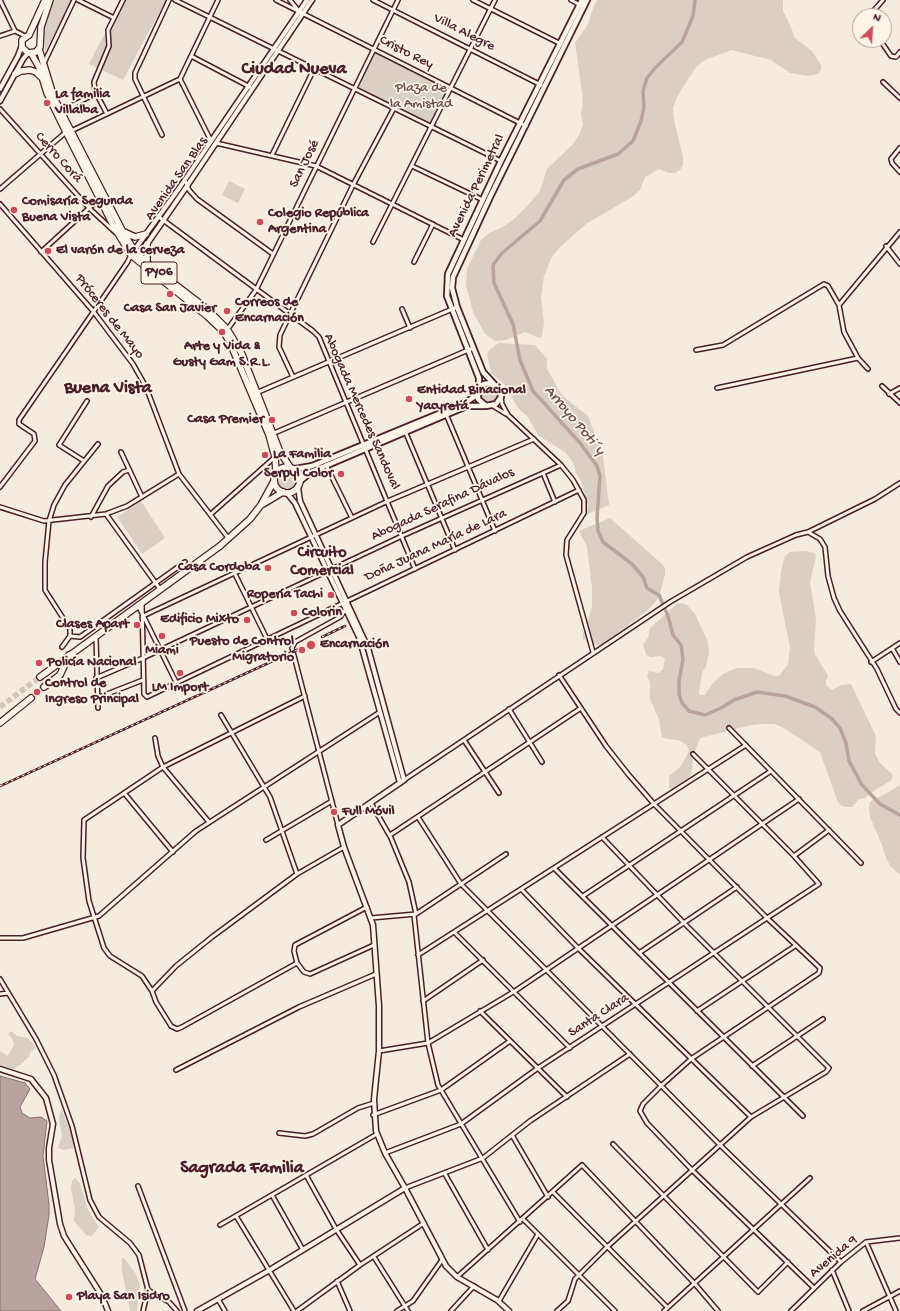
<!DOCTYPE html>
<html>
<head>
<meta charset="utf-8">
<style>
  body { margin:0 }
  #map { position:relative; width:900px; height:1311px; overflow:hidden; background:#f5ecde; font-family:"Gochi Hand",sans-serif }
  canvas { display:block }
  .north { position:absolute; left:852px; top:8px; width:40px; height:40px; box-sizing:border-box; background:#fcf5e5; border:1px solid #b59f9b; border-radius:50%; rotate:25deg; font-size:11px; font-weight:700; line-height:16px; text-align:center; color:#4a1f2b }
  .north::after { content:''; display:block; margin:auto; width:14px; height:18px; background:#d1495b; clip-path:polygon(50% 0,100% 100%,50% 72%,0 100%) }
</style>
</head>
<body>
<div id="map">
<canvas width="900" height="1311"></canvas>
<div class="north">N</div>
</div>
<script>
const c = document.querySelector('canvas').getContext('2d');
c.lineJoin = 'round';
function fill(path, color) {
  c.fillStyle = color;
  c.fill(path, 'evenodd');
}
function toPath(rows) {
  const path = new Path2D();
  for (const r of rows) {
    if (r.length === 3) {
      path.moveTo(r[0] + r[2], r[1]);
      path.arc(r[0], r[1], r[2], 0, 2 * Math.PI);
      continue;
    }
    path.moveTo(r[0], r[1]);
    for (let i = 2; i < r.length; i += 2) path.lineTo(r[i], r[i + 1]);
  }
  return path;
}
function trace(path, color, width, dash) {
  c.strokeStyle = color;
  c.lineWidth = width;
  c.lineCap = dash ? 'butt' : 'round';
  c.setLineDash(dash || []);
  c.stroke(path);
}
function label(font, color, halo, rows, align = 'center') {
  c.font = font + ' "Gochi Hand",sans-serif';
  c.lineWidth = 3.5;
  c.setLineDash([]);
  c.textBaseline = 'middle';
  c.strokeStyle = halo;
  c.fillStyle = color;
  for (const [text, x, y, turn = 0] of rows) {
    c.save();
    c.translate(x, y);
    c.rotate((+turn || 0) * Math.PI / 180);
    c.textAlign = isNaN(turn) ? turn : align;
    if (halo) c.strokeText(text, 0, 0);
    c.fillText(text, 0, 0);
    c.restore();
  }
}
fill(toPath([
  [54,0,72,0,45,52,44,25],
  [122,0,166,0,123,80,89,64],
  [597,0,783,0,783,11,791,27,795,38,812,51,821,65,821,70,818,74,808,76,790,73,771,60,731,50,705,60,696,67,678,95,673,108,674,120,683,157,683,165,680,170,675,173,669,173,659,169,645,177,640,190,632,197,586,224,559,248,552,257,544,276,541,297,544,323,542,336,540,338,525,332,506,340,495,341,485,334,473,312,466,285,467,269,481,240,489,233,503,227,514,219,528,205,540,191,547,169,573,144,579,135,583,125,581,114,583,100,575,43,588,24,592,11],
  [375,50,451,88,432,127,357,86],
  [229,181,245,189,238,203,222,195],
  [499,343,535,345,547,359,547,369,560,392,565,398,588,416,603,456,609,505,586,515,588,506,581,481,576,473,573,462,566,453,538,435,527,416,518,408,504,384,491,373,487,355,489,350],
  [489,394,10],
  [288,479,11],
  [141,501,165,538,142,554,117,517],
  [610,518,662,564,665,568,665,574,661,590,656,601,649,609,603,645,598,646,583,639,583,633,589,618,592,606,592,588,587,547,579,531],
  [805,551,815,553,816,557,810,582,816,619,814,649,815,654,828,676,826,681,826,685,832,690,841,685,851,684,876,736,875,754,880,763,892,774,893,776,891,781,876,789,865,798,859,799,852,807,845,807,840,805,837,800,820,752,784,728,774,724,762,724,751,725,700,738,693,757,692,771,690,776,674,790,669,788,669,776,681,766,689,751,687,745,678,740,667,739,662,737,659,720,650,699,650,682,647,677,649,671,659,673,663,669,665,659,661,656,651,657,646,655,643,644,648,638,650,628,678,603,686,604,695,614,708,642,709,653,706,666,702,673,699,693,700,695,705,695,712,684,723,674,736,668,754,668,774,676,779,676,788,664,790,647,779,592,781,571,785,556,790,552],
  [900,785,900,875,890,866,885,855,882,845,870,817,869,807,870,802,874,799,884,795],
  [11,1031,17,1036,27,1038,33,1043,35,1048,34,1050,30,1052,29,1057,11,1072,0,1068,0,1051,8,1056,14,1045,13,1040,8,1034],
  [61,1108,71,1133,74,1148,63,1150,58,1148,62,1136,59,1117],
  [75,1178,80,1183,88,1210,99,1227,92,1236,86,1235,74,1221,75,1208,71,1189,72,1181],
  [122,1258,124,1258,136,1274,140,1284,137,1311,130,1311,122,1271]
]), '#dbcec4');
const water = toPath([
  [0,1076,25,1083,30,1089,20,1107,22,1113,30,1118,41,1117,47,1121,43,1156,49,1204,49,1215,44,1247,35,1279,61,1311,0,1311,0,1076]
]);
fill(water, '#b8a39e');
trace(water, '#8c6e70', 1);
trace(toPath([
  [695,0,693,16,682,42,655,68,647,78,643,91,644,107,641,121,633,141,618,154,578,169,564,180,540,221,502,253,493,265,494,283,513,324,520,360,533,391,580,443,597,466,600,476,597,518,598,531,603,542,632,564,643,577,647,588,659,595,668,616,673,635,681,645,683,659,679,681,679,694,682,703,689,711,705,715,721,708,734,700,757,692,785,696,815,707,831,718,840,728,846,743,849,761,862,785,880,804,900,815]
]), '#b8a39e', 3.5);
trace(toPath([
  [31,698,44,687],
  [0,707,40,677]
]), '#d3c3ba', 5.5, [5.5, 3]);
const street = toPath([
  [0,0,15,31,25,36],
  [78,0,114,18],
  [175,0,501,161],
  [276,0,526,126],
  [290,0,298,10],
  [373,0,541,85],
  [473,0,561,44],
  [571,0,580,5],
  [869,16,883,0],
  [0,36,15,31],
  [880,40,891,56,896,57,900,52],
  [191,56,250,87],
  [44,63,74,0],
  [180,79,211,141],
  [883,82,900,98],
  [0,109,89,208,116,233],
  [61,111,97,93],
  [107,114,95,91,94,82,109,46,108,30,123,0],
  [71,131,180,79,218,0],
  [162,135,135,79,135,73,169,0],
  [216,143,316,166,464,240],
  [900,148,891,159,892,163,900,172],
  [272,155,314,69],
  [412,166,483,200],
  [185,180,189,190,197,199,273,254],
  [0,189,66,132],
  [0,204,93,311,133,364,146,387,179,474,229,539],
  [159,217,313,331,319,337,415,569],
  [373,242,495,0],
  [886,246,900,264],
  [41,252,99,199],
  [414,262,433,224],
  [839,305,844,332,858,358,868,369],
  [402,309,410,328],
  [227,330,256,290,398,0],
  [696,350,723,345,824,284,828,286,839,305,900,232],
  [293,377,279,347,280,335,353,185,394,108],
  [882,386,900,403],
  [717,388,858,358],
  [256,393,457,307],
  [889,394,900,388],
  [501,397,502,404,508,415,561,465,573,480,584,500,584,513,567,540,566,555,593,652],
  [493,406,506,414],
  [446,414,495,531],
  [405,431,455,550],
  [272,434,473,348],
  [121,452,142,497],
  [84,461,59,445,87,401],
  [326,465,352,518],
  [543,473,555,502],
  [0,487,35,441,34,434,19,424,19,420,127,263,131,255],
  [0,507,44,521,106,514,127,506,179,474],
  [106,514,160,589],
  [211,514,275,457],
  [91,517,108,486,123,472,129,470],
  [808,532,875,499,900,483],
  [235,574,267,639],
  [142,603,144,694,147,697,579,490],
  [138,605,176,682],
  [143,616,388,501,534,439],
  [70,636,80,637,185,562],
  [96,637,98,708],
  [62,647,70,636,70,629,45,590,45,562,49,521,54,505,65,485,98,444],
  [892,648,900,662],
  [871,662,900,643],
  [559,675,606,746,628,774,654,804,767,918,820,968,819,973,691,1059,662,1085,643,1104,640,1111,647,1123,692,1170,814,1288],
  [96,678,143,658,402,536,561,465],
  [97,698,143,680],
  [509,709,542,762],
  [221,715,270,797,297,874],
  [729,728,861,863],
  [155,738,158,756,163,767,209,822],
  [464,740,499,793],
  [404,780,670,602,747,557,796,535,808,532,820,539,825,547,828,576,834,598,840,611,877,669,896,709,900,713],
  [125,794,173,852],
  [371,803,391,838,409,882,416,914,414,915,428,1043,438,1085,520,1222],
  [418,817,461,884,720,1145,841,1262],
  [338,825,292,648,295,642,340,617,346,609],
  [390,835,581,708],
  [266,840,332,801],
  [794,856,829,830],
  [554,868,803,1116],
  [521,889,578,948,751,1117],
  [583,896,771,771],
  [367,907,295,945,294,951,297,963,304,972,310,974,374,945],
  [371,918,416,914,506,854],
  [454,932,570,1048],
  [0,938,23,938,99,916,196,831,380,712],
  [639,953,737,887],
  [418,955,746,745],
  [297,963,182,1027,177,1029,171,1026,156,1002,152,991,142,976,110,956,104,948,89,901,83,858,84,820,163,767,305,696],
  [0,979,36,1039,54,1075,72,1126,90,1200,99,1217,130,1243,139,1255,148,1290,143,1311],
  [152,991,176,966,212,937,297,874,344,847],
  [0,994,8,993],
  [423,1001,483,960],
  [480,1011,567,1097],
  [697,1011,795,946],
  [379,1051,428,1043,515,991,799,799],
  [752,1066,823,1019],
  [176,1070,299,1007,376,974],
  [373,1115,441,1090,510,1041],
  [279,1133,305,1136,313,1134,358,1108,374,1103],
  [512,1135,548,1197],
  [613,1144,758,1292,788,1262],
  [385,1153,461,1124,538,1068,819,884,794,856,693,754],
  [445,1174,488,1250],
  [306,1175,336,1229,360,1265],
  [138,1186,185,1311],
  [405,1188,483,1158,530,1121,630,1054],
  [553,1192,667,1307],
  [272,1195,303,1250],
  [236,1216,294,1311],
  [523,1219,615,1311],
  [220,1225,377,1134],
  [866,1242,896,1311],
  [374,1257,408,1311],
  [832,1270,849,1311],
  [457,1277,582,1165,695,1284,718,1311],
  [337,1281,350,1311],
  [148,1290,169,1302,177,1311],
  [218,1299,225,1311],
  [499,1301,538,1234],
  [297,1311,360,1265,424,1223],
  [397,1311,413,1301,442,1260],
  [451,1311,474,1286],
  [557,1311,568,1301,575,1279,607,1247,751,1117,826,1072,829,1068,684,923,602,837],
  [664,1311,810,1178],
  [791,1311,841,1262,866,1242,900,1238],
  [863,1311,900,1291]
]);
const secondary = toPath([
  [0,89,18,56,22,45],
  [0,101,23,59,28,53],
  [133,252,180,187,307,0],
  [136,254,147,244,187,186,312,0],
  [298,487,300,501,368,648,404,780,338,825,344,847,373,925,379,1006,379,1051,374,1099,376,1131,385,1153,405,1188,446,1266,457,1277,497,1300,509,1311],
  [287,493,295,503,359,637,400,783],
  [0,1069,31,1079,46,1098,53,1124,49,1148,49,1160,60,1224,64,1236,102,1296,108,1311],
  [197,1311,268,1271,405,1188]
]);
const primary = toPath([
  [494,384,483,372,457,307,452,288,453,277,490,197,587,0],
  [479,388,479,378,447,296,448,274,501,161,582,0],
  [295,469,312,466,465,403,474,397,479,388,484,384,491,383,497,386,500,391,501,397,496,404,486,406,478,399,478,392],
  [300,481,311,472,457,410,467,406,484,406]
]);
const highway = toPath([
  [45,0,29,35,22,40,22,47,28,53,36,52,40,47,41,27,50,0],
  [39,49,54,98,123,232,134,250,147,263,207,309,227,329,241,352,280,452,290,467],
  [31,53,39,67,47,93,66,132,113,225,131,255,207,316,224,332,231,345,269,435,275,457,276,472],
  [15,74,21,71,30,70,36,72,41,77],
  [124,232,135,237,146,234],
  [147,263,147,244],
  [287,480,13],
  [263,504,283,492],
  [40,677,220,546,250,519,261,505,274,481],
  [44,687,60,675,69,655],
  [0,723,31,698]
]);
trace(street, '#4a1f2b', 6);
trace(secondary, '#4a1f2b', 7);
trace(primary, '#4a1f2b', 8);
trace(highway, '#4a1f2b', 8);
trace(street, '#fcf5e5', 3);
trace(secondary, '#fcf5e5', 4);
trace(primary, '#fcf5e5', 4.5);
trace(highway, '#fcf5e5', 5.5);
const rail = toPath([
  [322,637,345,626],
  [0,786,299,649]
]);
trace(rail, '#4a1f2b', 2.5);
trace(rail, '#fcf5e5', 1, [3]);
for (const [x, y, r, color] of [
  [47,103,4,"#d1495b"],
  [14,210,4,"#d1495b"],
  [260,222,4,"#d1495b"],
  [48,251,4,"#d1495b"],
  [170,294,4,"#d1495b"],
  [227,311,4,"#d1495b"],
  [222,332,4,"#d1495b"],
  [409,399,4,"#d1495b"],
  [272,420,4,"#d1495b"],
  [265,455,4,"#d1495b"],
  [341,474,4,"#d1495b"],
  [268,568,4,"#d1495b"],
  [331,595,4,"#d1495b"],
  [294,613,4,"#d1495b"],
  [247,620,4,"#d1495b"],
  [137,625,4,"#d1495b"],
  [162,636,4,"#d1495b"],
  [311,645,5,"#d1495b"],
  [302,650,4,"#d1495b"],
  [39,663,4,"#d1495b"],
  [180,673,4,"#d1495b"],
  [37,692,4,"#d1495b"],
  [334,812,4,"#d1495b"],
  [69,1297,4,"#d1495b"]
]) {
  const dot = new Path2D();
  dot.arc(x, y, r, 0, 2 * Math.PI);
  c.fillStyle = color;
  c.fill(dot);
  trace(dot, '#fcf5e5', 1.5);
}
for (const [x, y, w] of [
  [159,273,36]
]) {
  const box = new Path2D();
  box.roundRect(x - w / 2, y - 11, w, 22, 3);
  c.fillStyle = '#fcf5e5';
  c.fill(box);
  trace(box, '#4a1f2b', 1);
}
label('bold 13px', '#4a1f2b', null, [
  ["PY06",159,273]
]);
label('14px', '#4a1f2b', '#fcf5e5', [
  ["Villa Alegre",464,33,27],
  ["Cristo Rey",406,53,27],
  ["Cerro Corá",58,158,48],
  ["San José",305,164,-64],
  ["Avenida San Blas",177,179,-55],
  ["Avenida Perimetral",477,186,-64],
  ["Próceres de Mayo",109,317,52],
  ["Abogada Mercedes Sandoval",361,412,66],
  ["Abogada Serafina Dávalos",443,505,-25],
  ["Doña Juana María de Lara",436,546,-25],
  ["Santa Clara",599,1016,-33],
  ["Avenida 9",834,1257,-40]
]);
label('14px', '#6e4b51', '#fcf5e5', [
  ["Plaza de",421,89],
  ["la Amistad",421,105]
]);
label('bold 14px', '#4a1f2b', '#fcf5e5', [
  ["La familia",55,95],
  ["Villalba",55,111],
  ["Comisaría Segunda",22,202],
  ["Buena Vista",22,218],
  ["Colegio República",268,214],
  ["Argentina",268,230],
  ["El varón de la cerveza",56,251],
  ["Correos de",235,303],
  ["Encarnación",235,319],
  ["Casa San Javier",170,309,"center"],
  ["Arte y Vida &",222,347,"center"],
  ["Gusty Gam S.R.L.",222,363,"center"],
  ["Entidad Binacional",417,391],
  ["Yacyretá",417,407],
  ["Casa Premier",264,420,"right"],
  ["La Familia",273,455],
  ["Serpyl Color",333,474,"right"],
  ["Casa Cordoba",260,568,"right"],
  ["Ropería Tachi",323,595,"right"],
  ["Colorin",302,613],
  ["Edificio Mixto",239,620,"right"],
  ["Clases Apart",129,625,"right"],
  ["Puesto de Control",294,642,"right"],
  ["Migratorio",294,658,"right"],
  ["Encarnación",320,645],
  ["Miami",162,651,"center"],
  ["Policía Nacional",47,663],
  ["Control de",45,684],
  ["Ingreso Principal",45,700],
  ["LM Import",180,688,"center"],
  ["Full Móvil",342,812],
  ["Playa San Isidro",77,1297]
], 'left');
label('italic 15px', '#704d53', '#fcf5e5', [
  ["Arroyo Poti´y",574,421,50]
]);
label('bold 16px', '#4a1f2b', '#fcf5e5', [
  ["Circuito",322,554],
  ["Comercial",322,572]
]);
label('bold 18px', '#4a1f2b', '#fcf5e5', [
  ["Ciudad Nueva",294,70],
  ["Buena Vista",108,389],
  ["Sagrada Familia",242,1169]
]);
</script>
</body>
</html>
